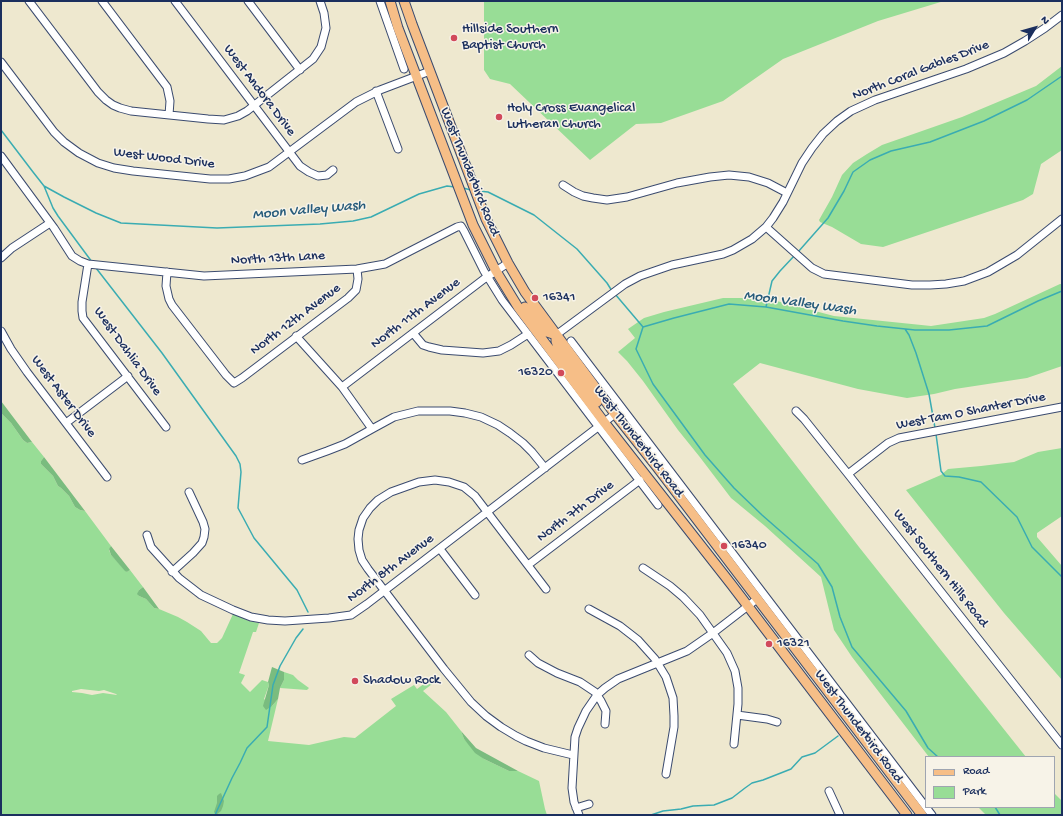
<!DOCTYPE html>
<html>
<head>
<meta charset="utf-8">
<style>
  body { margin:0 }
  #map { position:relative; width:1063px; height:816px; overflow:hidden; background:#eee8cf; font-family:"Gochi Hand",sans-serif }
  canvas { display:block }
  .frame { position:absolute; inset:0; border:2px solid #1b2f5e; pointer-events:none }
  .legend { position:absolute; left:925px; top:756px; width:130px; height:52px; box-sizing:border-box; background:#f7f3e8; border:1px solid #9fa5b1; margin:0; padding:5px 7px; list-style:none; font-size:12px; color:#1b2f5e }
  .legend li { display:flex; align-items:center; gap:8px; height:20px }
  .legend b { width:20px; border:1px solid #9fa5b1 }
  .north { position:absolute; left:1015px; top:8px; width:40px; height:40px; -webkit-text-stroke:3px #f7f3e8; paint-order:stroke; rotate:53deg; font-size:11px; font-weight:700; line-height:16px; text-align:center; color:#1b2f5e }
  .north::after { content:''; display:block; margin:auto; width:14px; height:18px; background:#1b2f5e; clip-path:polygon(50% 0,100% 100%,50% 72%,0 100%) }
</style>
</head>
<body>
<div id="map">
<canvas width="1063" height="816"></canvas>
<div class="frame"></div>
<ul class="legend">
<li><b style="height:5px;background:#f6be87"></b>Road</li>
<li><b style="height:11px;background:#98dd96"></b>Park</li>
</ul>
<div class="north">N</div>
</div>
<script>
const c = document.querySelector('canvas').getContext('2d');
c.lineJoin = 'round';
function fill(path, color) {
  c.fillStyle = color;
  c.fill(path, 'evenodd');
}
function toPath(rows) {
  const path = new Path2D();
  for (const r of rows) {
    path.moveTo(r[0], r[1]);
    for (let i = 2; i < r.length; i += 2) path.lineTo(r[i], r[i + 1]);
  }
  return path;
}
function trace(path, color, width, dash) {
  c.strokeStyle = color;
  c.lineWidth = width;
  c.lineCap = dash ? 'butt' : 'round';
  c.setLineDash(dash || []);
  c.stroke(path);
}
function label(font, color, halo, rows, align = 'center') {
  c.font = font + ' "Gochi Hand",sans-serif';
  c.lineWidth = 3;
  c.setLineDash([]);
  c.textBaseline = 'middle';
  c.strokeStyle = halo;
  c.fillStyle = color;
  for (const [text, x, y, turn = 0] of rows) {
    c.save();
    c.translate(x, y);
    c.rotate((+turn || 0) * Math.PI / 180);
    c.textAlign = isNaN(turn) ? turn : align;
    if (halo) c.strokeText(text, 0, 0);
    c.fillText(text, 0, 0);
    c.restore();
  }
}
fill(toPath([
  [484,1,944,1,878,21,783,59,723,101,661,123,636,124,590,160,510,84,490,79,484,70],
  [1062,66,1062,150,1041,164,1033,194,1023,200,883,247,861,244,832,227,820,222,819,220,832,197,842,175,853,163,867,154,882,145,962,117,1036,86],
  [1060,284,1062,284,1062,366,1027,378,955,389,934,394,907,398,858,389,760,363,733,384,859,547,1026,757,929,757,852,657,834,630,821,577,765,526,731,498,699,456,678,430,643,381,627,361,618,352,635,338,628,329,644,318,664,312,723,298,748,298,773,300,834,316,931,326,984,318,995,314],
  [1,413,11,423,23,440,27,443,32,442,44,457,41,461,41,464,53,476,58,486,61,488,69,496,75,507,80,510,85,511,111,546,109,550,111,555,127,572,130,570,143,587,139,590,138,594,139,596,146,599,154,608,159,609,178,617,187,622,201,631,211,643,217,643,222,638,233,614,249,621,259,623,256,632,253,632,239,673,245,675,241,683,250,692,262,680,268,682,269,685,264,699,272,706,278,699,268,741,309,745,344,737,355,738,396,706,391,699,414,685,417,689,433,677,436,681,423,691,446,712,461,731,464,739,484,759,509,771,518,771,539,781,545,809,547,815,1,815],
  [81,689,99,691,104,690,116,694,117,695,103,693,92,695,82,693,72,692,72,691],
  [1062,448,1062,516,1037,533,1037,537,1062,566,1062,680,1004,613,906,490,941,475,948,469,981,466,1014,462,1038,452],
  [284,672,293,675,298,680,309,688,307,690,280,688,284,680],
  [1054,793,1062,801,1062,815,986,815,978,807,1054,807]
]), '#98dd96');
fill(toPath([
  [1,401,32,442,27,443,23,440,11,423,1,413],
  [44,457,85,511,80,510,75,507,69,496,61,488,58,486,53,476,41,464,41,461],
  [111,546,130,570,127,572,125,571,111,555,109,549],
  [143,587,159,609,154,608,146,599,139,596,137,594,139,590],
  [272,667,284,672,284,680,280,688,278,699,272,706,266,710,263,706,269,685,268,682],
  [461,731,476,748,518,771,509,771,484,759,475,753,464,739],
  [221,793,224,801,223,806,221,811,216,815,214,812,217,803,217,796,219,794]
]), '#7abc7f');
trace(toPath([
  [1,130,33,172,44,186,64,197,96,213,121,223,217,228,320,224,353,221,371,217,419,194,447,186,455,187],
  [44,186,53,208,58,216,92,262],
  [463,188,471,190],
  [479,191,488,192,534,215,577,249,607,283,612,291],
  [798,252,828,218,844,191,853,172,870,160,891,151,930,142,984,121,1027,100,1062,76],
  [96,268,162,353,236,456,240,464,241,472,238,508,254,538,297,590,308,612],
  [615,294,643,327,674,318,729,304,766,307,843,321,877,326,915,330,949,330,987,326,1038,301,1062,291],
  [766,307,772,281,780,271,795,255],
  [643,327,636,349,653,384,705,455,734,488,762,515,818,564,832,587,840,617,852,647,906,711,928,748,938,757],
  [905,329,909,335,916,353,929,394,935,428],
  [936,434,941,471,945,476,959,477,981,482,1017,517,1032,547,1062,577],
  [995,807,1000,815],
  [215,815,232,778,240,763,247,748,267,727,273,685,280,666,296,638,303,629],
  [651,815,663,811,681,809,693,806,714,805,732,798,745,788,752,783,763,780,791,769,802,757,815,753,838,736]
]), '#3aacb2', 1.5);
const minor = toPath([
  [29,1,98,92,106,100,113,105,120,108,131,111,208,119,224,120,238,116,247,111,313,59,321,47,326,28,324,13,320,1],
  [102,1,167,87,170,101,169,115],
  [175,1,300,166,309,172,318,176,327,175,333,170],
  [248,1,300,70],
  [380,1,404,69],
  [1,62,54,132,64,142,79,153,98,163,114,168,133,171,210,179,229,179,245,176,269,167,356,102,380,90,430,71],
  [376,91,398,149],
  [1,156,54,228,72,256,80,261,88,264,204,276,357,269,385,264,457,227,461,226,464,231,484,271,502,300,658,505],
  [563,185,574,192,583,196,593,198,607,200,627,197,677,183,710,177,729,175,749,177,768,183,787,193],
  [766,227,812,268,824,274,912,285,930,285,946,284,964,281,988,272,1017,255,1062,219],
  [1,258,12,248,50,223],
  [88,264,82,302,82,311,83,318,166,427],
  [167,272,166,286,169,299,172,305,226,375,234,383,242,378,348,298,356,290,358,279,357,269],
  [1,331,11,349,27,372,107,477],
  [413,333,423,345,429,347,442,350,483,353,499,351,511,345,528,334],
  [556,335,625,284,640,276,672,265,723,254,733,250,752,239,766,227,773,218,783,202,802,163,812,148,823,134,837,121,851,111,875,100,966,69,1004,53,1025,41,1045,28,1062,15],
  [296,336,342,387,372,429,394,417,418,411,450,411,465,413,481,417,498,425,510,433,523,443,532,452,545,468],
  [571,341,932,815],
  [342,387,484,279,508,263],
  [796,411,804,419,848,474,1062,745],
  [66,423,128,376],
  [302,460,327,451,345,444,372,429],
  [848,474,888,443,899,438,1062,407],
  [147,535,151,547,179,578,201,595,233,610,251,617,268,620,285,621,329,618,351,615,367,604,615,414],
  [440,549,475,595],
  [528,565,640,480],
  [643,568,670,586,683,597,700,615,727,653,735,671,738,688,738,704,734,744],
  [172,572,193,553,202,543,204,537,205,529,203,522,189,492],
  [546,589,475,496,464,487,449,482,435,480,419,482,391,492,378,500,370,508,363,518,359,530,358,539,359,550,362,560,368,569,444,669,471,702,486,716,501,727,516,736,526,741,544,748,573,755],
  [589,609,620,626,638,640,655,659,666,677,673,698,674,716,674,727,666,774],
  [529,655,538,663,557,673,580,682,595,692,601,701,606,711,605,724],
  [737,715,767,719,777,722],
  [829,791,840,815],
  [576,808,589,804],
  [579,815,574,802,572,788,575,737,578,728,586,711,597,695,605,688,618,679,687,651,713,633,757,599]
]);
const major = toPath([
  [390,1,398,28,473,225,496,271,518,307,604,422,731,584,907,815],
  [404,1,412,24,486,219,508,263,525,292,615,414,657,467,922,815],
  [525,307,547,332,556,335,556,341,559,350,597,402]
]);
trace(minor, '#3b4b6f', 9);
trace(major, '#3b4b6f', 11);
trace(minor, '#fff', 7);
trace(major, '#f6be87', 9);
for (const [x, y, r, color] of [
  [454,38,4,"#d1495b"],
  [499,117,4,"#d1495b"],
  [535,298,4,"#d1495b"],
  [561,373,4,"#d1495b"],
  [724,546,4,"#d1495b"],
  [769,644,4,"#d1495b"],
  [355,681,4,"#d1495b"]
]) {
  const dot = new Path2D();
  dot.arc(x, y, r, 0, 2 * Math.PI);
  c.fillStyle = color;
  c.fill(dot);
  trace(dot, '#f7f3e8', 1.5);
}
label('14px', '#1b2f5e', '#f7f3e8', [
  ["Hillside Southern",462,30],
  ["Baptist Church",462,46],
  ["Holy Cross Evangelical",507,109],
  ["Lutheran Church",507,125],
  ["16341",543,298],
  ["16320",553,373,"right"],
  ["16340",732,546],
  ["16321",777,644],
  ["Shadow Rock",363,681]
], 'left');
label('14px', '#1b2f5e', '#f7f3e8', [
  ["North Coral Gables Drive",921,71,-21],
  ["West Andora Drive",259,91,53],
  ["West Wood Drive",164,159,7],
  ["West Thunderbird Road",469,172,68],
  ["North 13th Lane",278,259,-3],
  ["North 11th Avenue",416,314,-37],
  ["North 12th Avenue",296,320,-37],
  ["West Dahlia Drive",127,352,54],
  ["West Aster Drive",63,397,53],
  ["West Tam O Shanter Drive",971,412,-11],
  ["West Thunderbird Road",638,442,52],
  ["North 7th Drive",576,512,-37],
  ["North 8th Avenue",391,569,-37],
  ["West Southern Hills Road",940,569,52],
  ["West Thunderbird Road",858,727,53]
]);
label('italic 15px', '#265b7b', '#f7f3e8', [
  ["Moon Valley Wash",309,211,-5],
  ["Moon Valley Wash",800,304,8]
]);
</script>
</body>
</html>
